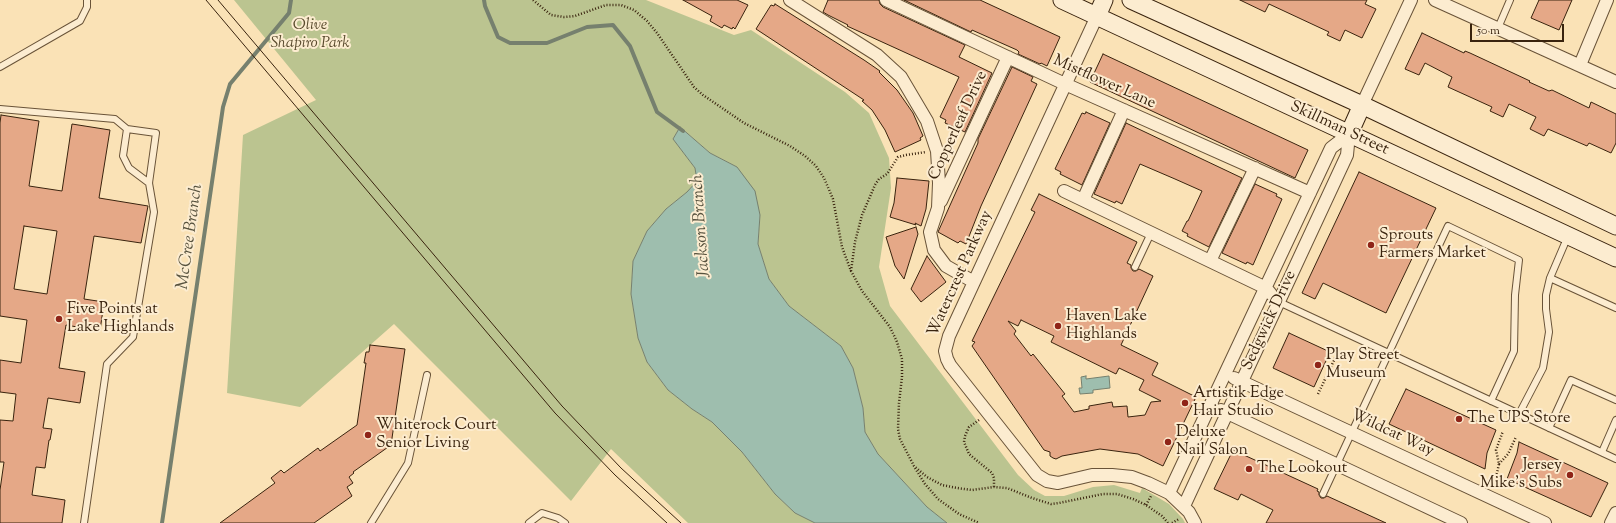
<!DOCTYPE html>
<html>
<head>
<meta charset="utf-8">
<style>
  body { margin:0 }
  #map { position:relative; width:1616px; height:523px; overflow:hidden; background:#fae2b6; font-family:"Sorts Mill Goudy",serif }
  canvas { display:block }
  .scale { position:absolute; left:1470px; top:24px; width:94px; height:18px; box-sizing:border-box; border:2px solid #39230e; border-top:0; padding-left:5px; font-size:12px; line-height:14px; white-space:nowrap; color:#39230e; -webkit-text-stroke:3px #fcecd0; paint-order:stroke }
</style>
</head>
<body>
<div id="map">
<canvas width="1616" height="523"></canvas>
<div class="scale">50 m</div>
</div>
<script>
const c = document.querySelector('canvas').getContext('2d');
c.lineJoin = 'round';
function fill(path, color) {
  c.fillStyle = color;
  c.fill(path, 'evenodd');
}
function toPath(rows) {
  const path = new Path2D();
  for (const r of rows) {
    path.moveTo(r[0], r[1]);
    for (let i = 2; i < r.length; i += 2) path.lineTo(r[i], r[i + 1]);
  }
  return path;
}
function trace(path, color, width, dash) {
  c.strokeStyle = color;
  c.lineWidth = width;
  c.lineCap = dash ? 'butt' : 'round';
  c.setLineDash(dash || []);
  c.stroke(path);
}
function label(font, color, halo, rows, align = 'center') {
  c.font = font + ' "Sorts Mill Goudy",serif';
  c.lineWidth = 4;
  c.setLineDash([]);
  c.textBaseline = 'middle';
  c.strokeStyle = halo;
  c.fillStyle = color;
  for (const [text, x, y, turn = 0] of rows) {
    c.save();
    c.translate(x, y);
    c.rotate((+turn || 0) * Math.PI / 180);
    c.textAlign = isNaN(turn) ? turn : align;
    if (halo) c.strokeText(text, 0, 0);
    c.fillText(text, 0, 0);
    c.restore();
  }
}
fill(toPath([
  [234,0,646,0,734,35,751,30,845,92,869,113,889,158,891,188,879,267,890,306,1018,475,1034,490,1045,496,1064,496,1093,487,1114,485,1140,493,1142,488,1169,504,1183,519,1185,523,947,523,927,507,878,454,865,432,863,408,853,368,841,346,789,306,769,279,758,244,760,215,737,167,710,153,680,127,673,139,695,168,697,181,687,192,666,209,647,231,633,261,631,294,638,338,647,362,668,390,692,409,712,422,742,452,775,494,795,513,815,523,688,523,611,449,571,501,394,324,300,407,227,393,243,135,316,100]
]), '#bbc490');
const water = toPath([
  [680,127,710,153,737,167,755,191,760,215,758,244,769,279,789,306,841,346,853,368,863,408,865,432,878,454,927,507,947,523,815,523,795,513,775,494,742,452,712,422,692,409,668,390,647,362,638,338,631,294,633,261,647,231,666,209,687,192,697,181,695,168,673,139,680,127],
  [1086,376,1086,379,1109,376,1110,388,1093,390,1093,393,1080,394,1079,388,1082,388,1081,377,1086,376]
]);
fill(water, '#9ebeae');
trace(water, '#76806e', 1);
trace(toPath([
  [484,0,485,6,498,37,510,43,547,43,587,27,613,25,630,46,657,112,683,131],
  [162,523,223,107,230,84,289,13,291,0]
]), '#76806e', 4);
const building = toPath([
  [683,0,737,0,748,5,735,29,733,27,732,29,724,25,722,28,710,21,712,16,683,0],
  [828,0,879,0,880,4,883,7,965,45,959,57,992,73,965,132,945,123,946,120,940,117,959,77,847,26,848,25,828,15,823,12,828,0],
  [904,0,980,0,1060,37,1047,66,1041,63,1040,64,1018,54,1019,52,1017,50,972,30,971,32,904,0],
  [1240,0,1367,0,1365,4,1376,9,1362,38,1345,30,1340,41,1327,35,1329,32,1269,4,1265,12,1240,0],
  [1539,0,1572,0,1559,30,1531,18,1539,0],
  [775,4,864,60,880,71,879,72,897,90,913,113,923,136,920,138,921,140,895,152,885,130,872,110,862,101,864,100,756,29,771,5,774,6,775,4],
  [1422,33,1464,53,1465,51,1470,53,1530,81,1529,82,1549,91,1552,90,1589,108,1591,102,1616,114,1616,143,1611,153,1589,143,1587,146,1548,129,1544,136,1530,129,1536,117,1509,104,1503,117,1490,111,1492,107,1448,87,1452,77,1425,63,1419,75,1405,69,1422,33],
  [1103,54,1308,150,1295,178,1090,82,1103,54],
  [1012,67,1033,77,1031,81,1037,84,981,206,966,244,960,241,958,243,938,232,978,143,978,139,1012,67],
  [1086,112,1110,123,1082,185,1060,174,1061,172,1055,169,1082,113,1085,114,1086,112],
  [1,115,39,121,29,186,62,191,72,124,110,130,99,198,148,206,141,243,94,236,84,299,104,302,100,331,66,325,59,368,85,372,80,403,48,398,43,428,52,429,50,440,49,440,45,468,36,467,32,495,65,500,62,523,0,523,0,490,4,462,0,462,0,420,13,421,16,394,0,392,0,360,21,363,27,320,0,316,0,123,1,115],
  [24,226,57,231,47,294,14,289,24,226],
  [1126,123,1242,178,1209,247,1187,236,1188,234,1182,231,1187,221,1188,221,1202,191,1175,179,1140,164,1122,204,1116,201,1115,203,1094,194,1126,123],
  [1359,172,1436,208,1386,313,1323,283,1315,299,1302,293,1359,172],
  [897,178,929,181,926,209,921,226,915,223,916,225,890,217,894,203,897,178],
  [1255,184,1277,194,1276,196,1282,199,1253,265,1247,262,1246,264,1222,253,1255,184],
  [1039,194,1137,242,1127,263,1131,265,1131,268,1133,271,1136,271,1139,269,1153,276,1121,345,1158,363,1152,375,1196,397,1163,466,1138,454,1100,449,1062,456,1056,459,1053,458,1050,456,1050,452,1044,450,972,346,975,342,972,341,1035,212,1031,210,1039,194],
  [1021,320,1054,336,1051,342,1116,374,1119,368,1144,380,1139,390,1161,401,1151,402,1145,415,1128,417,1127,406,1113,407,1112,402,1089,406,1089,409,1074,412,1062,396,1065,394,1033,354,1031,356,1014,334,1016,331,1008,321,1018,326,1021,320],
  [916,227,918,234,904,279,895,266,886,237,916,227],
  [927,256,946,282,921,302,911,289,927,256],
  [1289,333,1330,352,1314,387,1273,368,1289,333],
  [370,345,405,349,391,445,353,472,354,473,349,477,353,483,347,487,352,496,314,523,220,523,275,483,271,478,281,470,284,473,318,448,320,451,357,425,366,363,364,363,366,352,369,352,370,345],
  [1406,389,1496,430,1487,453,1485,469,1389,424,1406,389],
  [1519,442,1608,483,1591,517,1507,479,1517,453,1519,442],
  [1233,450,1318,489,1317,491,1319,492,1319,495,1321,498,1324,498,1327,496,1386,523,1266,523,1273,510,1241,494,1238,500,1214,489,1233,450]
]);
fill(building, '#e5a887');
trace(building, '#39230e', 1);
const lane = toPath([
  [1498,28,1510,0],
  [0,67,80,21,87,7,87,0],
  [0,109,115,119,127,129,156,133,149,183,154,212,133,337,107,364,84,523],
  [127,129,123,156,129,168,149,183],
  [1135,267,1151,233],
  [1550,278,1616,308],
  [1279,302,1616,459],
  [1519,414,1543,368,1549,332,1546,309,1546,295,1550,278,1568,236],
  [1549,428,1571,380,1616,400],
  [1602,452,1616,420],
  [1323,494,1448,226,1519,260,1515,295,1514,351,1491,401],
  [371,523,408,463,427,375],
  [529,523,542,513,558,518,565,523]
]);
const street = toPath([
  [790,0,877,55,901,77,927,121,937,151,939,183,938,208,930,232,934,250,946,266,974,282],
  [886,0,1065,84,1310,193],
  [1435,0,1616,82],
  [1097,16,949,336,945,351,947,359,950,365,1037,475,1047,481,1058,483,1092,475,1112,475,1132,477,1148,483,1169,493,1189,512,1195,523],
  [1580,65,1607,0],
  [1362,105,1411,0],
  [1064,191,1266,288,1271,294],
  [1083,200,1124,110],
  [941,201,1008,57],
  [1210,261,1255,168],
  [1234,378,1545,523],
  [1221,410,1461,523],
  [1169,493,1331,148,1349,134],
  [1184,506,1347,155,1349,134],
  [1611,523,1616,513]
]);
const secondary = toPath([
  [1062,0,1616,258],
  [1131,0,1362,105,1616,226],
  [1097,16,1104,0],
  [1349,134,1362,105]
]);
trace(lane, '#695338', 8);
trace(street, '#695338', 14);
trace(secondary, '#39230e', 19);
trace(toPath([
  [533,0,551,15,564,17,575,16,606,5,621,5,634,10,647,21,657,33,694,87,703,95,744,123,790,146,805,156,816,166,824,178,833,199,842,247,851,271,862,291,890,327,897,342,902,359,902,377,899,403,898,429,900,439,914,466,927,477,942,485,957,488,972,490,994,487,1007,488,1032,498,1051,504,1059,503,1103,494,1117,494,1133,499,1146,505,1162,516,1168,523],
  [851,271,855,242,862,215,875,185,879,179,887,174,898,157,906,155,926,152],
  [1318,394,1337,354],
  [979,420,969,427,965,436,964,442,969,454,992,473,994,478,994,487],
  [1499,464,1508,454,1516,437],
  [915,468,925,484,938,499,959,514,979,523],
  [1496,477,1499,464,1496,450,1503,431],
  [1146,505,1151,496],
  [1172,523,1179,519]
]), '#39230e', 2.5, [1, 2]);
trace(lane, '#fcecd0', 6);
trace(street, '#fcecd0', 12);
trace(secondary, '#fcecd0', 17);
trace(toPath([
  [206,0,555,413,615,475,667,523],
  [218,0,562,406,621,468,681,523]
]), '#39230e', 1);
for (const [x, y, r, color] of [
  [1371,245,4,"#8f2418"],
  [59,319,4,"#8f2418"],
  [1058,326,4,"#8f2418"],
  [1318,365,4,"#8f2418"],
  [1185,403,4,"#8f2418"],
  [1459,419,4,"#8f2418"],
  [368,435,4,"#8f2418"],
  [1168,442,4,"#8f2418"],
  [1249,469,4,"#8f2418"],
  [1570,475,4,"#8f2418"]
]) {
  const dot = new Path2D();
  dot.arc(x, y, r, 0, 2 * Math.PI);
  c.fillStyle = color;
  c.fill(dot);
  trace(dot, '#fcecd0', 1.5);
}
label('italic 16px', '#5a4b2e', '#fcecd0', [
  ["Olive",310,26],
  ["Shapiro Park",310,44]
]);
label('16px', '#39230e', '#fcecd0', [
  ["Mistflower Lane",1104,83,24],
  ["Copperleaf Drive",959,126,-65],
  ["Skillman Street",1339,129,25],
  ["Watercrest Parkway",961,274,-66],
  ["Sedgwick Drive",1270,321,-65],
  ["Wildcat Way",1392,434,25]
]);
label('16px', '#39230e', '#fcecd0', [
  ["Sprouts",1379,236],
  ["Farmers Market",1379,254],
  ["Five Points at",67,310],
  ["Lake Highlands",67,328],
  ["Haven Lake",1066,317],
  ["Highlands",1066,335],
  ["Play Street",1326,356],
  ["Museum",1326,374],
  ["Artistik Edge",1193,394],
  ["Hair Studio",1193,412],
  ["The UPS Store",1467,419],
  ["Whiterock Court",376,426],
  ["Senior Living",376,444],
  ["Deluxe",1176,433],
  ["Nail Salon",1176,451],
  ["Jersey",1562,466,"right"],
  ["Mike's Subs",1562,484,"right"],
  ["The Lookout",1257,469]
], 'left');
label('italic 17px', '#57523e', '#fcecd0', [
  ["Jackson Branch",702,226,-94],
  ["McCree Branch",191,237,-82]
]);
</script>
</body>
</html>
